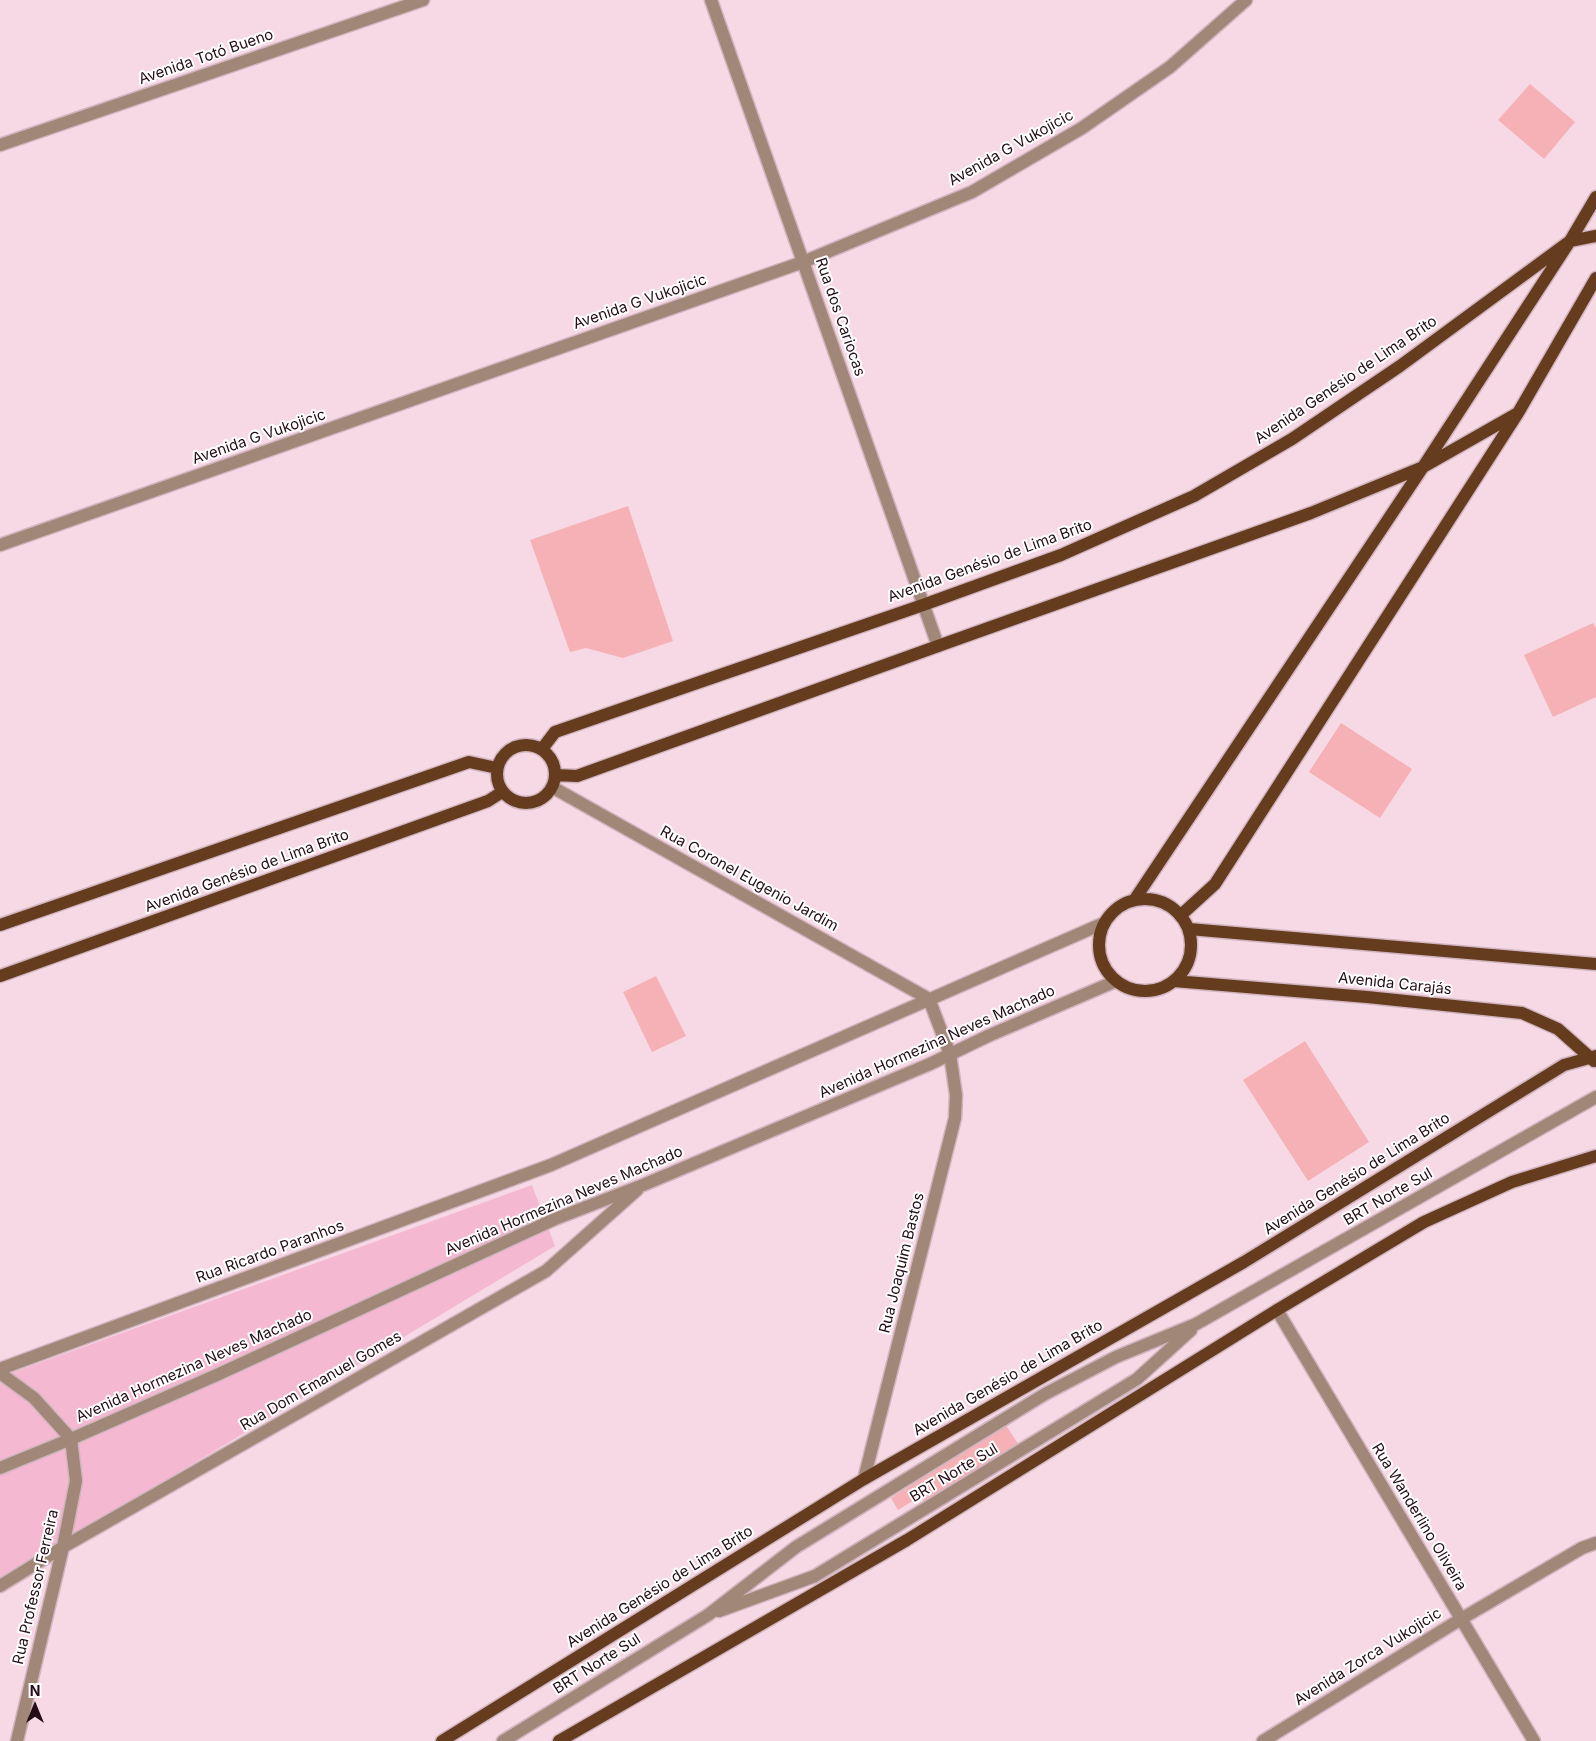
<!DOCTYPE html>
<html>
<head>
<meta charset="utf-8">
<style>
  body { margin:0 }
  #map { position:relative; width:1596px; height:1741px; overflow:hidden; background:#f6d9e4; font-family:Inter,sans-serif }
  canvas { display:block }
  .north { position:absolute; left:10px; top:1681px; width:50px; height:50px; -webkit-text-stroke:4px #fff; paint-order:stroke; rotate:0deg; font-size:14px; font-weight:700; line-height:20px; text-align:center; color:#250d17 }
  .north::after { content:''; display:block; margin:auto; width:18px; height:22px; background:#250d17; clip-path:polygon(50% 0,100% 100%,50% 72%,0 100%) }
</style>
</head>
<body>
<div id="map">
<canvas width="1596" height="1741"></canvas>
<div class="north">N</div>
</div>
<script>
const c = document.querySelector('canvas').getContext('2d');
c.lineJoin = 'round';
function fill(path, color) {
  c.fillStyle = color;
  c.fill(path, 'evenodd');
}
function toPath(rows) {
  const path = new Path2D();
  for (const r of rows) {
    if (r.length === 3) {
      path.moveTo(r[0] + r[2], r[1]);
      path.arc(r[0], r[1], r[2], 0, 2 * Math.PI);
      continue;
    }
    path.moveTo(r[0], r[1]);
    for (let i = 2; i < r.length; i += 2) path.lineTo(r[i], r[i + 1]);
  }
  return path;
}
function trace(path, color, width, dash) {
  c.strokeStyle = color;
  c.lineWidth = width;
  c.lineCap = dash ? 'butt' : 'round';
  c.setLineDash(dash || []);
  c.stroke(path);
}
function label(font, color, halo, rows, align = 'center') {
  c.font = font + ' Inter,sans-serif';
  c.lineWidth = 4;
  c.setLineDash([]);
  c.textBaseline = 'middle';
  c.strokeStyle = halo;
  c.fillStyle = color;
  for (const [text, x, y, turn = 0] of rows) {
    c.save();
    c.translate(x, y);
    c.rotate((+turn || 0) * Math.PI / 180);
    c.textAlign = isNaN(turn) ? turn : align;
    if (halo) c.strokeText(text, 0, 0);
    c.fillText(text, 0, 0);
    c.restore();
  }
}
fill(toPath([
  [532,1185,555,1246,0,1580,0,1377]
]), '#f4b9d0');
fill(toPath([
  [1530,84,1575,122,1544,159,1498,120],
  [628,506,673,641,623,658,586,648,570,652,530,540],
  [1593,623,1596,628,1596,697,1553,717,1524,655],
  [1341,723,1412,769,1380,818,1309,772],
  [656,976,686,1036,652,1052,623,992],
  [1305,1041,1369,1142,1308,1181,1243,1080],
  [1000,1416,1022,1450,928,1508,921,1496,898,1510,891,1498,913,1484,907,1475]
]), '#f6b1b6');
const minor = toPath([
  [711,0,938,646],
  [0,145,423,0],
  [0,545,803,262,972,192,1082,128,1170,67,1246,0],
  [552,787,929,999,950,1054,956,1095,955,1118,864,1479],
  [1277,1310,1534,1741],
  [0,1369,551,1165,1104,923],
  [0,1373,34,1398,71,1439],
  [0,1468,71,1439,219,1374,555,1219,643,1185,930,1064,988,1036,1116,981],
  [0,1586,63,1547,546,1271,637,1190],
  [719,1611,815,1576,1137,1379,1191,1330],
  [17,1741,63,1547,76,1481,71,1439],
  [503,1741,708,1615,796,1547,1045,1394,1116,1357,1196,1324,1596,1097],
  [1263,1741,1461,1619,1582,1548,1596,1543]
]);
const major = toPath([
  [526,774,29],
  [542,749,555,732,923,605,1061,555,1194,496,1292,439,1400,366,1570,241,1596,236],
  [555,775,577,776,938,646,1311,513,1423,467,1518,413],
  [1135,899,1423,467,1570,241,1596,197],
  [1145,945,46],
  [1181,915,1215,884,1518,413,1596,278],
  [0,925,469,762,497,768],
  [1189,929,1596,964],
  [0,976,488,801,502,792],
  [1174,981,1367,997,1522,1013,1558,1029,1594,1061],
  [442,1741,864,1479,1244,1262,1564,1065,1596,1056],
  [559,1741,907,1540,1277,1310,1424,1222,1512,1182,1596,1156]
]);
trace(minor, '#d0b4bf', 15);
trace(major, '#d0b4bf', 15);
trace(minor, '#a08777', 12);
trace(major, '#663c1f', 12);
label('15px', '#250d17', '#fff', [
  ["Avenida Totó Bueno",206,57,-19],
  ["Avenida G Vukojicic",1011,148,-29],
  ["Avenida G Vukojicic",640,302,-19],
  ["Rua dos Cariocas",840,317,71],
  ["Avenida Genésio de Lima Brito",1346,380,-34],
  ["Avenida G Vukojicic",259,437,-19],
  ["Avenida Genésio de Lima Brito",990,561,-20],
  ["Avenida Genésio de Lima Brito",247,871,-20],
  ["Rua Coronel Eugenio Jardim",749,879,29],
  ["Avenida Carajás",1395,984,6],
  ["Avenida Hormezina Neves Machado",937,1042,-24],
  ["Avenida Genésio de Lima Brito",1357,1174,-32],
  ["BRT Norte Sul",1388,1197,-30],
  ["Avenida Hormezina Neves Machado",564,1201,-23],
  ["Rua Ricardo Paranhos",270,1252,-20],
  ["Rua Joaquim Bastos",902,1263,-76],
  ["Avenida Hormezina Neves Machado",194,1366,-24],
  ["Avenida Genésio de Lima Brito",1008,1378,-30],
  ["Rua Dom Emanuel Gomes",321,1381,-30],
  ["BRT Norte Sul",954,1473,-31],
  ["Rua Wanderlino Oliveira",1419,1517,59],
  ["Rua Professor Ferreira",36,1587,-77],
  ["Avenida Genésio de Lima Brito",660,1587,-32],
  ["Avenida Zorca Vukojicic",1368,1657,-32],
  ["BRT Norte Sul",597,1664,-32]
]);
</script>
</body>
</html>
